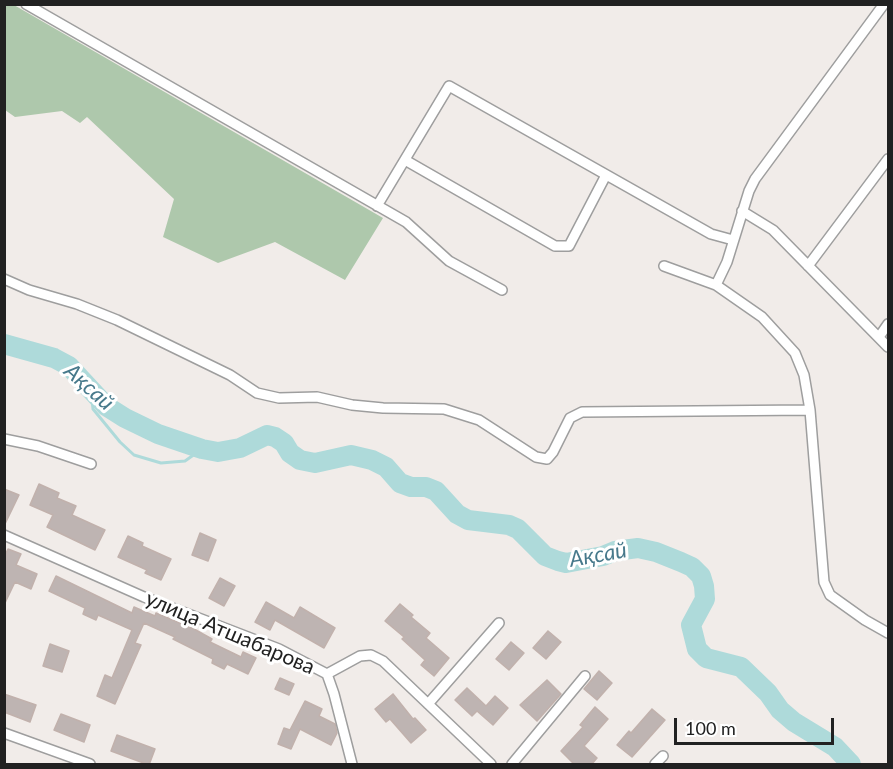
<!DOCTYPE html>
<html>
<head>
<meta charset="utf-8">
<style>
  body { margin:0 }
  #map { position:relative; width:893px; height:769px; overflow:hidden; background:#f1ece9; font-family:Lato,sans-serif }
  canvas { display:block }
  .frame { position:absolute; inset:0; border:6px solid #212121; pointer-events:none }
  .scale { position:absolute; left:674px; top:718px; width:160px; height:27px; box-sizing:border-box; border:3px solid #212121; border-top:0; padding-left:8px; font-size:18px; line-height:21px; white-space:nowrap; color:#212121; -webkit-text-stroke:4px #fff; paint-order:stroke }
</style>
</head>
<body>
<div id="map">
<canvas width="893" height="769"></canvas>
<div class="frame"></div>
<div class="scale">100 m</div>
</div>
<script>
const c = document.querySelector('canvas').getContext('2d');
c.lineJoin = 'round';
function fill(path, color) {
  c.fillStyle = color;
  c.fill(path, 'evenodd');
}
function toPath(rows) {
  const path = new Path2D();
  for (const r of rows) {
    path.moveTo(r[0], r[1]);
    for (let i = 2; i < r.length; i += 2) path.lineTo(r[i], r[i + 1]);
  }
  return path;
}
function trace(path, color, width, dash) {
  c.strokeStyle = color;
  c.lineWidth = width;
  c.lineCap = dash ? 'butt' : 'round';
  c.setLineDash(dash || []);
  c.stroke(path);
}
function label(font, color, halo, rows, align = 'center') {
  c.font = font + ' Lato,sans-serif';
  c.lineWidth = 6;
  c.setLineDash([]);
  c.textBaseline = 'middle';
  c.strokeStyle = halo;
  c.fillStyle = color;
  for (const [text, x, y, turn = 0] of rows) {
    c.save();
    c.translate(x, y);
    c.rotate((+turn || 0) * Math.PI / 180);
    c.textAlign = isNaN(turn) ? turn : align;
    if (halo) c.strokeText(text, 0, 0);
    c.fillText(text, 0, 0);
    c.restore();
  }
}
fill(toPath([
  [4,5,14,5,383,218,345,280,275,242,218,263,163,237,174,199,87,117,80,123,62,111,15,117,5,110]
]), '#aec8ac');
trace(toPath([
  [91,390,93,409,120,442,134,455,161,463,185,461,202,449]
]), '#aedada', 3);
trace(toPath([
  [4,344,54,358,69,366,106,406,125,418,158,434,202,449,218,452,240,448,267,435,275,437,284,443,290,453,300,460,315,463,351,455,372,460,386,467,400,483,411,487,426,487,436,491,457,514,468,520,509,525,518,529,545,556,558,561,566,563,603,556,615,551,638,548,656,552,681,562,692,567,701,576,704,586,705,599,691,625,697,649,706,658,741,667,768,693,780,710,794,722,835,747,851,764]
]), '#aedada', 20);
const building = toPath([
  [39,484,59,493,57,498,76,506,72,515,105,530,95,550,47,527,53,515,30,505,39,484],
  [4,489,19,495,4,526,4,489],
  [200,533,216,540,208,561,192,555,200,533],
  [128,536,143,543,142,546,171,559,161,580,145,573,147,570,118,557,128,536],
  [8,549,21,554,16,565,37,574,31,589,15,582,4,605,4,557,8,549],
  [56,576,132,613,134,607,155,616,156,613,194,629,212,639,210,642,241,657,243,652,256,658,248,674,227,664,224,669,212,663,213,659,173,639,175,637,144,623,135,643,141,645,115,704,97,696,105,675,112,678,132,630,98,615,96,620,83,614,85,608,49,591,56,576],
  [220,578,235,586,224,606,209,598,220,578],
  [266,602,294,618,300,607,335,628,324,648,275,620,270,630,255,622,266,602],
  [400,604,413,615,411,617,430,633,426,638,449,658,434,676,421,665,425,660,402,639,404,637,385,621,400,604],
  [548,631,561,642,546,659,533,648,548,631],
  [511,642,524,653,509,670,496,659,511,642],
  [50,644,69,651,62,672,43,666,50,644],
  [599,671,612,683,597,700,584,689,599,671],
  [280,678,294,684,289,695,275,689,280,678],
  [547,680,561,694,537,721,520,705,547,680],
  [467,688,486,706,495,696,508,708,493,725,477,711,472,716,455,700,467,688],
  [4,694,36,705,30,722,4,712,4,694],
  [393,694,413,719,415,718,426,730,411,743,390,719,386,722,375,709,393,694],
  [305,701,322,709,319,716,335,724,337,733,331,745,300,729,291,749,278,744,284,728,290,730,305,701],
  [595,707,608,719,584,746,597,758,591,765,575,765,561,751,583,727,580,725,595,707],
  [652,709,665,720,632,757,617,745,629,731,631,733,652,709],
  [61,714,90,725,84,742,54,730,61,714],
  [117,735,155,749,149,765,111,751,117,735]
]);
fill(building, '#beb4b2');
trace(building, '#c1b1ac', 1.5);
const minor = toPath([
  [26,4,406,222,449,261,502,290],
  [405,160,555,246,569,246,606,175],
  [377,206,449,86,711,234,733,240],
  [742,211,773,230,888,347],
  [664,266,716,285,762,317,795,353,804,375,810,410,824,582,830,595,865,620,888,633],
  [808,266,888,159],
  [4,279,29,290,77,304,117,320,230,375,257,393,279,398,317,397,352,405,383,408,444,409,479,420,536,457,547,459,553,452,570,418,582,412,810,410],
  [716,285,727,262,749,191,755,179,884,4],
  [879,337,888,324],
  [4,439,38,446,91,464],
  [4,535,144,597,279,649,327,674,360,656,371,655,383,661,491,764],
  [327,674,334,694,352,764],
  [428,704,499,623],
  [4,733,90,764],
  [512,764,585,676],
  [655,764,663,756]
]);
trace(minor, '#9e9e9e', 12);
trace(minor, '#fff', 9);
label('21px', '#212121', '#fff', [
  ["улица Атшабарова",230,633,23]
]);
label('italic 22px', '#47798b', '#fff', [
  ["Ақсай",89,387,42],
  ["Ақсай",598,555,-10]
]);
</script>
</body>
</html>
